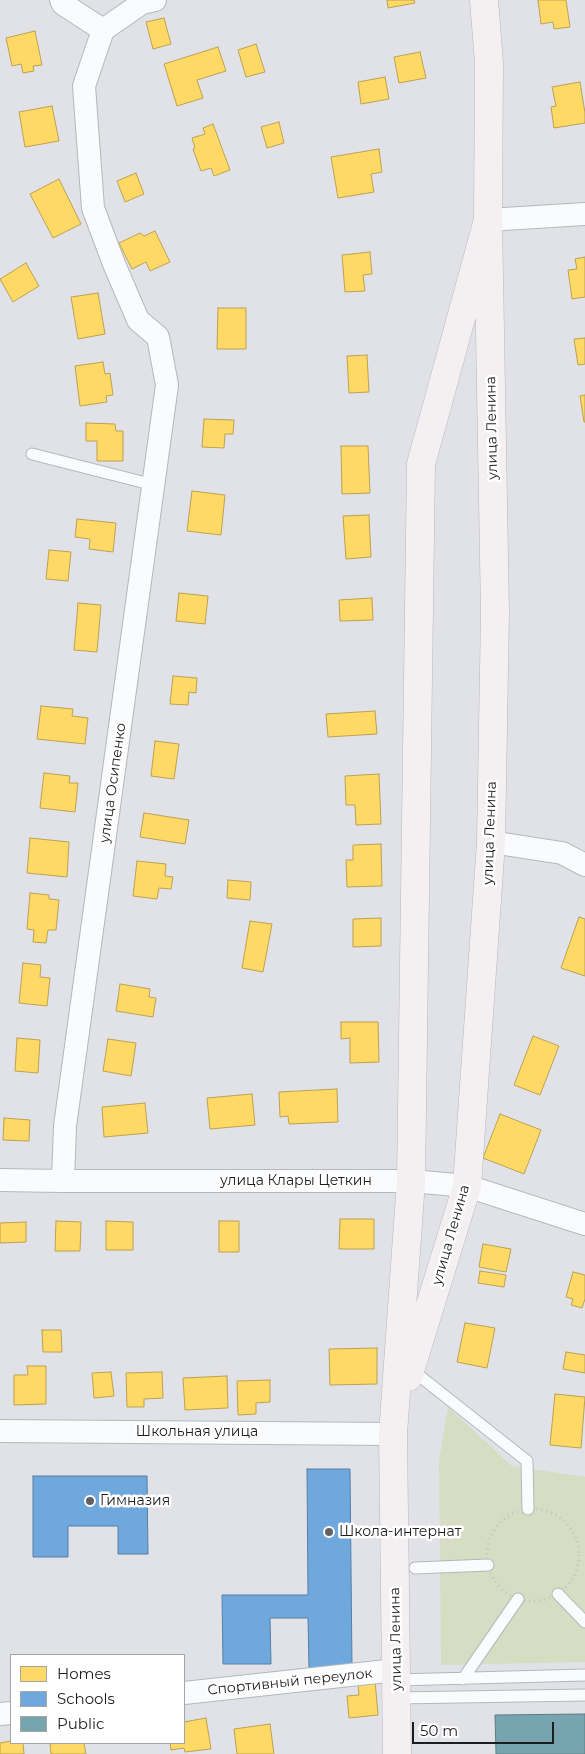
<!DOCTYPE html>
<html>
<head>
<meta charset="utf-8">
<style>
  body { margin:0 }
  #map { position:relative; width:585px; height:1754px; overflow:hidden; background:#e1e2e8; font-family:Montserrat,sans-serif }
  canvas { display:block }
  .legend { position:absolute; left:10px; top:1654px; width:175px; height:90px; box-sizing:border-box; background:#fff; border:1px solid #a4a5a6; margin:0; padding:6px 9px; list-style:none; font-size:15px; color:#1c1d20 }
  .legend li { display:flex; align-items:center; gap:10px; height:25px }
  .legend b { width:25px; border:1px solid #a4a5a6 }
  .scale { position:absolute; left:412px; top:1722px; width:142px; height:22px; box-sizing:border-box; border:2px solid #1c1d20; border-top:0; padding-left:6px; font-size:15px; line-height:18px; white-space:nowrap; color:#1c1d20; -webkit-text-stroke:4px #fff; paint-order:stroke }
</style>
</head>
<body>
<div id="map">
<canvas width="585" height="1754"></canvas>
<ul class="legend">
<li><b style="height:14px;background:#ffd966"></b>Homes</li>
<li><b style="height:14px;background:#6fa8dc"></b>Schools</li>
<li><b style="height:14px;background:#76a5af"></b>Public</li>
</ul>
<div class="scale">50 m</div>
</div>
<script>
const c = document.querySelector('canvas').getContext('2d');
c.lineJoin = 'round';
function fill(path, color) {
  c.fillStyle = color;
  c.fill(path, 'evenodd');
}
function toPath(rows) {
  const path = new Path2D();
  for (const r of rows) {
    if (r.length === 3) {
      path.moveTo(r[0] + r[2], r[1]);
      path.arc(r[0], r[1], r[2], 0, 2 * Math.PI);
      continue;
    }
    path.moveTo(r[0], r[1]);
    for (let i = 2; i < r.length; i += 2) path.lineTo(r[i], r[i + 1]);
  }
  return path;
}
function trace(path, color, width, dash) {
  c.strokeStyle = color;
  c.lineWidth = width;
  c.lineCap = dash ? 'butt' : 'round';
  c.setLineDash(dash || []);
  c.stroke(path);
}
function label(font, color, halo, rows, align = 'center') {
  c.font = font + ' Montserrat,sans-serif';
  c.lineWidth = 5;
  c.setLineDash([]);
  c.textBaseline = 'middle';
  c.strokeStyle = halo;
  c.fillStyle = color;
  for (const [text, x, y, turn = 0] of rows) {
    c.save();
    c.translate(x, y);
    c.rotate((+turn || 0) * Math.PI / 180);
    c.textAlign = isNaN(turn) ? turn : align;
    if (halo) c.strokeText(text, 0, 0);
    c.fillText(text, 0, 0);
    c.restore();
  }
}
fill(toPath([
  [448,1407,512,1466,585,1477,585,1662,441,1665,439,1461]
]), '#d6ddc3');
const homes = toPath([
  [387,0,414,0,415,3,388,8,387,0],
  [538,0,566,0,570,27,554,29,553,22,541,24,538,0],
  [164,18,171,44,153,49,146,22,164,18],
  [35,31,42,65,33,66,34,71,23,73,21,64,12,66,6,38,35,31],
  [256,44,265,72,246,77,238,50,256,44],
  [218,47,226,71,197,80,203,98,177,106,164,64,218,47],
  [420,52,426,78,399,83,394,57,420,52],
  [385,77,389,99,361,104,358,82,385,77],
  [580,82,585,113,585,123,554,128,551,107,556,106,552,87,580,82],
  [52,106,59,141,25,147,19,112,52,106],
  [279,122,284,143,267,148,261,127,279,122],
  [213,124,230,170,214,176,211,168,201,171,193,149,195,148,192,138,205,134,203,128,213,124],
  [379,149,382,172,371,174,374,192,338,198,331,157,379,149],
  [136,173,144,194,125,202,117,181,136,173],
  [59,179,81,224,53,238,30,194,59,179],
  [155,231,170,262,150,271,146,262,132,269,119,243,140,233,144,236,155,231],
  [370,252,372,274,363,275,365,291,345,292,342,255,370,252],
  [585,257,585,297,572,299,568,270,577,269,575,259,585,257],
  [26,263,39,286,13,302,0,279,26,263],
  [98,293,105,334,78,339,71,297,98,293],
  [218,308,246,308,246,349,217,349,218,308],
  [585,338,585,364,578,365,574,339,585,338],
  [367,355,369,392,349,393,347,356,367,355],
  [103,362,105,374,110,373,113,395,106,396,107,402,80,406,75,366,103,362],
  [585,395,585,422,584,422,580,396,585,395],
  [204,419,234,420,233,434,225,434,224,448,202,447,204,419],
  [86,423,115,424,116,431,123,431,123,461,97,461,97,441,86,441,86,423],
  [341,446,368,446,370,493,342,494,341,446],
  [192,491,225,495,221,535,187,531,192,491],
  [369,515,371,557,346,559,343,516,369,515],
  [77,519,116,523,113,552,89,549,90,539,75,537,77,519],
  [49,550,71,552,68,581,46,579,49,550],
  [179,593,208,596,205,624,176,621,179,593],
  [372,598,373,620,340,621,339,600,372,598],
  [78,603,101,605,97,652,74,650,78,603],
  [173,676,197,678,196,693,189,692,188,705,170,704,173,676],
  [41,706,73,709,72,716,88,718,85,744,37,739,41,706],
  [375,711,377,734,328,737,326,714,375,711],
  [155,741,179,744,174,779,151,776,155,741],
  [44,773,70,776,69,783,78,783,75,812,40,808,44,773],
  [379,774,381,824,356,825,355,805,346,805,345,776,379,774],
  [144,813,189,820,185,844,140,837,144,813],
  [30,838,69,842,67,877,27,873,30,838],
  [381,844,382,886,347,887,346,860,353,860,353,845,381,844],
  [137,861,166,864,165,876,173,877,171,889,159,888,157,899,133,896,137,861],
  [228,880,251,882,250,900,227,898,228,880],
  [30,893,49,895,49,899,59,900,56,930,48,930,46,943,33,942,34,930,27,929,30,893],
  [579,917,585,919,585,976,561,968,579,917],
  [381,918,381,946,353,947,353,919,381,918],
  [250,921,272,924,263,972,242,968,250,921],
  [23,963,41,965,40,977,50,978,47,1006,19,1003,23,963],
  [120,984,150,989,149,997,156,998,153,1017,116,1011,120,984],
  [341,1022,378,1022,379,1062,350,1063,350,1038,341,1039,341,1022],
  [533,1036,559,1046,540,1095,514,1085,533,1036],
  [17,1038,40,1040,38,1073,15,1071,17,1038],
  [108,1039,136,1043,131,1076,103,1071,108,1039],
  [337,1089,338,1122,289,1124,288,1116,280,1117,279,1092,337,1089],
  [252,1094,255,1125,210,1129,207,1098,252,1094],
  [145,1103,148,1133,104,1137,102,1107,145,1103],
  [500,1114,541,1130,524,1174,483,1158,500,1114],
  [4,1118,30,1120,29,1141,3,1140,4,1118],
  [340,1219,374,1219,374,1249,339,1249,340,1219],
  [56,1221,81,1222,80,1251,55,1251,56,1221],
  [106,1221,133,1222,133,1250,106,1250,106,1221],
  [219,1221,239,1221,239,1252,219,1252,219,1221],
  [26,1222,26,1242,0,1243,0,1223,26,1222],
  [483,1244,511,1249,506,1272,479,1267,483,1244],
  [480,1271,506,1275,504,1287,478,1283,480,1271],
  [573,1272,585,1275,585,1299,582,1308,571,1305,573,1299,566,1297,573,1272],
  [465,1323,495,1328,487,1368,457,1362,465,1323],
  [42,1330,61,1330,62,1352,43,1352,42,1330],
  [377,1348,377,1384,330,1385,329,1349,377,1348],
  [566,1352,585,1355,585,1373,563,1369,566,1352],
  [27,1366,46,1366,46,1404,14,1405,14,1375,28,1375,27,1366],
  [111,1372,114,1396,94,1398,92,1373,111,1372],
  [162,1372,163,1398,144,1399,144,1407,127,1407,126,1373,162,1372],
  [227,1376,228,1408,185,1410,183,1378,227,1376],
  [270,1380,270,1402,256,1403,256,1414,238,1415,237,1381,270,1380],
  [555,1394,585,1397,581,1448,550,1445,555,1394],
  [375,1680,378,1715,349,1718,347,1696,359,1695,358,1682,375,1680],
  [206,1718,211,1749,185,1752,184,1748,171,1750,170,1743,184,1743,184,1722,206,1718],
  [270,1724,274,1754,237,1754,234,1729,270,1724],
  [11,1741,11,1743,23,1743,24,1754,0,1754,0,1743,11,1741],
  [57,1743,84,1743,86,1754,51,1754,50,1744,57,1743]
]);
fill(homes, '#ffd966');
trace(homes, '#bba151', 1);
const schools = toPath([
  [307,1469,350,1469,352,1668,309,1668,308,1618,270,1618,271,1664,223,1664,222,1595,308,1595,307,1469],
  [33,1476,147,1476,148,1554,118,1554,118,1526,68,1526,68,1557,33,1557,33,1476]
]);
fill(schools, '#6fa8dc');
trace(schools, '#567ea4', 1);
const public = toPath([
  [585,1714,585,1754,496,1754,495,1715,585,1714]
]);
fill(public, '#76a5af');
trace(public, '#5b7c84', 1);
const service = toPath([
  [32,454,154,485],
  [412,1370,527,1461,528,1509],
  [415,1568,488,1565],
  [558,1594,585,1622],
  [463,1679,518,1599],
  [396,1680,585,1675],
  [396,1698,585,1695]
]);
const minor = toPath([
  [61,0,63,4,103,30,84,86,93,208,114,264,138,320,158,337,167,385,65,1126,63,1181],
  [103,30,142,3,155,0],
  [488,220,585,214],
  [491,842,562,853,585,865],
  [0,1180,63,1181,411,1181,467,1186,585,1224],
  [0,1431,393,1434],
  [184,1693,396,1670],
  [0,1714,11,1713]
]);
const secondary = toPath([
  [408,1377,467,1186,491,842,495,613,488,220,489,63,484,0],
  [397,1754,393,1434,411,1181,421,464,488,220]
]);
trace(service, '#b6b7bb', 13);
trace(minor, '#b6b7bb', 24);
trace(secondary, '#b6b7bb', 29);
trace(toPath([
  [533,1555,46]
]), '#c3c3c5', 3, [1, 4]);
trace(service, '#fafbfc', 11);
trace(minor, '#fafbfc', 22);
trace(secondary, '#f4f0f2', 28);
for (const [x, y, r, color] of [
  [90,1501,5,"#616266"],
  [329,1532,5,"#616266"]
]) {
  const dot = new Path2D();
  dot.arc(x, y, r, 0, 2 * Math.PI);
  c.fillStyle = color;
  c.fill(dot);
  trace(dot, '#fff', 2);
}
label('14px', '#1c1d20', '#fff', [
  ["улица Ленина",492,428,-91],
  ["улица Осипенко",113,783,-82],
  ["улица Ленина",490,833,-88],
  ["улица Клары Цеткин",296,1181],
  ["улица Ленина",451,1235,-74],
  ["Школьная улица",197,1432],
  ["улица Ленина",396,1639,-91],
  ["Спортивный переулок",290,1682,-6]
]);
label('14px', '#1c1d20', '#fff', [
  ["Гимназия",100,1501],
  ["Школа-интернат",339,1532]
], 'left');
</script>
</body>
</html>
